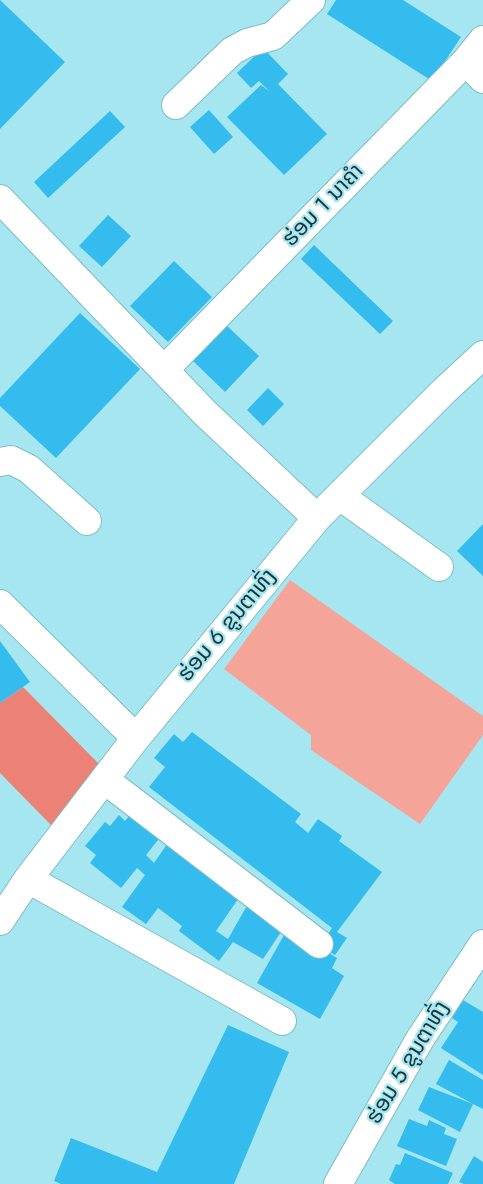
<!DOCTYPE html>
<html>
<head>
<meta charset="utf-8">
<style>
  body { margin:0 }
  canvas { display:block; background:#a5e6f1 }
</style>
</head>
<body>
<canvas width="483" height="1184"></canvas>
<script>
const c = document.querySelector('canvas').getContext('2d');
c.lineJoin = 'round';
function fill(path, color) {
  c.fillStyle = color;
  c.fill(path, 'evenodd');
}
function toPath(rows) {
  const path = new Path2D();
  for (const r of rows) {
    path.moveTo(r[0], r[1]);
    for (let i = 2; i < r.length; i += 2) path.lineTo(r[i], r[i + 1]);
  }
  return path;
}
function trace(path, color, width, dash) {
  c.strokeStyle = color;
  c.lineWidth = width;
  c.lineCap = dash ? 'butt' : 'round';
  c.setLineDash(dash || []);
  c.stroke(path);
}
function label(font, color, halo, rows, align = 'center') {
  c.font = font + ' Jost,"Noto Sans Lao",sans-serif';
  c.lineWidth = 4.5;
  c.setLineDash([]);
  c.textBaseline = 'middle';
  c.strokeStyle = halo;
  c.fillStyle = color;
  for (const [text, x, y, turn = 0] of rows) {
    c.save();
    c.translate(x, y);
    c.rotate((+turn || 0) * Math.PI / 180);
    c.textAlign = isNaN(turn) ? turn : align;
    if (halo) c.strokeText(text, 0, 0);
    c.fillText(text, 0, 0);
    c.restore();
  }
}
fill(toPath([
  [290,580,483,716,483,735,420,824,311,750,311,735,224,669]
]), '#f5a499');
fill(toPath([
  [23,687,100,765,52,826,0,773,0,703]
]), '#ec8275');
fill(toPath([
  [0,0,65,62,0,129],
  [336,0,403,0,461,37,432,81,327,14],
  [263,48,288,74,278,84,327,134,284,175,227,117,261,85,270,92,259,81,251,88,237,73],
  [209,110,233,137,214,154,190,127],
  [110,111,125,127,48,198,34,182],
  [108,215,131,236,102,267,79,246],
  [314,245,393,321,380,334,301,259],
  [174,261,212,297,168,342,130,306],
  [80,313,140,369,56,458,0,406,0,398],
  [226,325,259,356,225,392,192,360],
  [268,388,284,404,263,426,247,410],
  [483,524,483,576,457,551],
  [0,641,30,682,0,703],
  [192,732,301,814,295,822,308,833,318,819,342,836,339,841,382,872,337,932,347,938,335,955,320,946,332,928,149,787,165,767,154,758,174,734,183,742],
  [133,811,162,835,146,855,154,863,170,840,243,892,216,931,228,939,249,902,285,926,263,959,233,942,219,961,179,931,182,926,158,908,146,924,122,907,145,875,137,868,121,888,90,863,96,855,85,846,105,822,110,826,119,815,125,821],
  [288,928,337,958,332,968,344,976,320,1019,257,983],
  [463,1000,483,1012,483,1075,441,1048,458,1022,452,1018],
  [228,1025,289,1052,234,1184,61,1184,54,1181,71,1138,157,1172],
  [449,1060,483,1080,483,1109,473,1104,460,1132,418,1110,429,1087,473,1104,436,1084],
  [409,1119,427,1126,429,1120,446,1128,444,1134,457,1139,446,1166,397,1146],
  [405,1153,453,1173,448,1184,395,1184,389,1180,396,1164,400,1165],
  [474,1156,483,1162,483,1184,464,1184,459,1182]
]), '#34bcee');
const minor = toPath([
  [466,61,483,79],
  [176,105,232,51,247,43,273,36,311,0],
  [0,199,205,413,317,518],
  [164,370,466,61,483,40],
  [0,462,11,460,29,469,87,521],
  [340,496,439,567],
  [0,604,136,738],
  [105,780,319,944],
  [28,879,282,1021],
  [0,921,28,879,136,738,317,518,444,391,483,355],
  [338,1184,420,1039,483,944]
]);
trace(minor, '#7dbdc7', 30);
trace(minor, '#fff', 28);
label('22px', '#193438', '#a5e6f1', [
  ["ຮ່ອມ 1 ນາຄຳ",324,206,-46],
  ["ຮ່ອມ 6 ຂູນຕາທົ່ງ",228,626,-50],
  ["ຮ່ອມ 5 ຂູນຕາທົ່ງ",409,1063,-59]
]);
</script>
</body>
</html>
